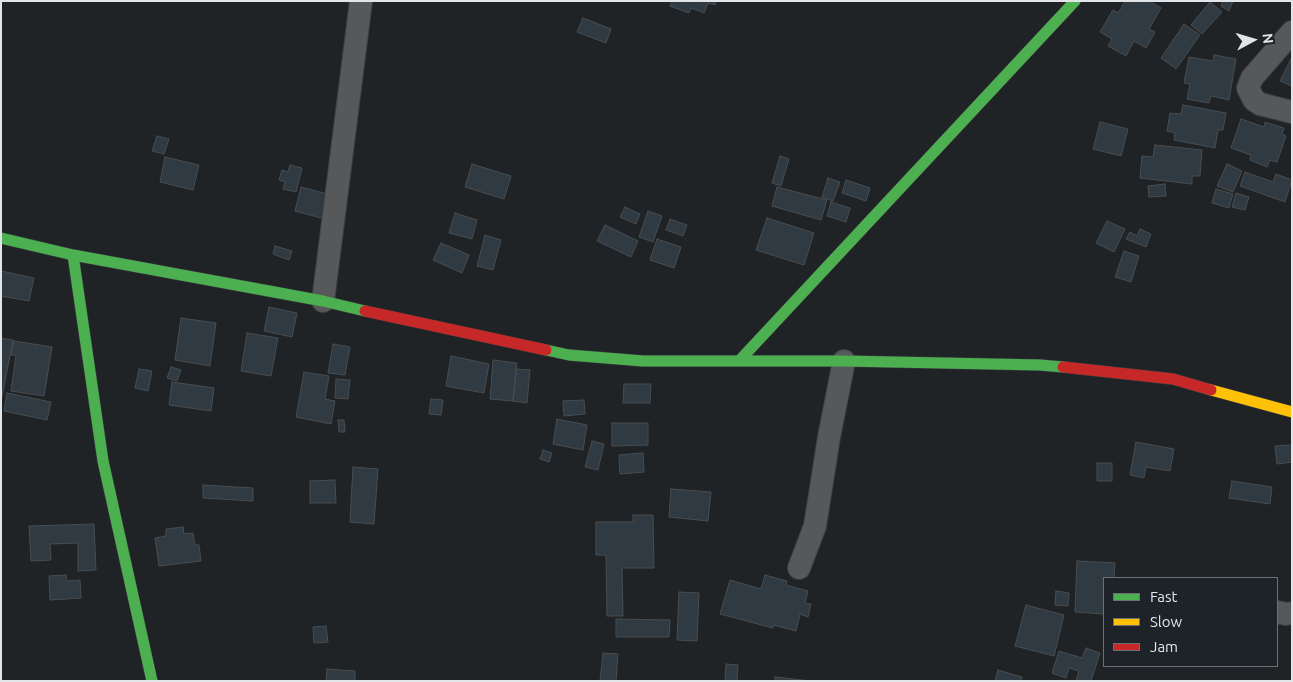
<!DOCTYPE html>
<html>
<head>
<meta charset="utf-8">
<style>
  body { margin:0 }
  #map { position:relative; width:1293px; height:682px; overflow:hidden; background:#202325; font-family:Ubuntu,sans-serif }
  canvas { display:block }
  .frame { position:absolute; inset:0; border:2px solid #e1e5e8; pointer-events:none }
  .legend { position:absolute; left:1103px; top:577px; width:175px; height:90px; box-sizing:border-box; background:#1d2328; border:1px solid #6b7175; margin:0; padding:6px 9px; list-style:none; font-size:15px; color:#e1e5e8 }
  .legend li { display:flex; align-items:center; gap:10px; height:25px }
  .legend b { width:25px; border:1px solid #6b7175 }
  .north { position:absolute; left:1228px; top:15px; width:50px; height:50px; -webkit-text-stroke:4px #1d2328; paint-order:stroke; rotate:84deg; font-size:14px; font-weight:700; line-height:20px; text-align:center; color:#e1e5e8 }
  .north::after { content:''; display:block; margin:auto; width:18px; height:22px; background:#e1e5e8; clip-path:polygon(50% 0,100% 100%,50% 72%,0 100%) }
</style>
</head>
<body>
<div id="map">
<canvas width="1293" height="682"></canvas>
<div class="frame"></div>
<ul class="legend">
<li><b style="height:6px;background:#4caf50"></b>Fast</li>
<li><b style="height:6px;background:#ffc107"></b>Slow</li>
<li><b style="height:6px;background:#c62828"></b>Jam</li>
</ul>
<div class="north">N</div>
</div>
<script>
const c = document.querySelector('canvas').getContext('2d');
c.lineJoin = 'round';
function fill(path, color) {
  c.fillStyle = color;
  c.fill(path, 'evenodd');
}
function toPath(rows) {
  const path = new Path2D();
  for (const r of rows) {
    path.moveTo(r[0], r[1]);
    for (let i = 2; i < r.length; i += 2) path.lineTo(r[i], r[i + 1]);
  }
  return path;
}
function trace(path, color, width, dash) {
  c.strokeStyle = color;
  c.lineWidth = width;
  c.lineCap = dash ? 'butt' : 'round';
  c.setLineDash(dash || []);
  c.stroke(path);
}
const building = toPath([
  [672,1,716,1,715,5,708,3,704,13,691,8,689,13,670,6,672,1],
  [1125,1,1149,1,1161,8,1149,29,1155,32,1146,48,1134,41,1126,56,1108,46,1112,39,1100,32,1113,10,1118,13,1125,1],
  [1223,1,1233,1,1229,11,1221,6,1223,1],
  [1210,2,1222,12,1202,34,1191,25,1210,2],
  [583,18,611,29,606,43,577,32,583,18],
  [1184,24,1200,35,1176,69,1161,58,1184,24],
  [1214,55,1236,59,1229,100,1211,96,1209,103,1187,99,1190,84,1184,83,1189,57,1213,61,1214,55],
  [1292,57,1292,86,1280,81,1292,57],
  [1183,105,1226,113,1223,130,1218,130,1215,148,1174,140,1175,133,1167,131,1170,113,1181,114,1183,105],
  [1241,119,1264,127,1265,122,1284,128,1282,134,1286,136,1277,162,1270,160,1267,167,1250,160,1251,155,1231,148,1241,119],
  [1100,122,1128,129,1121,156,1093,149,1100,122],
  [157,136,169,139,164,154,152,151,157,136],
  [1155,145,1202,150,1200,176,1192,176,1192,184,1140,178,1142,156,1153,157,1155,145],
  [780,156,789,159,781,186,772,183,780,156],
  [165,157,199,165,193,190,160,182,165,157],
  [472,164,511,176,504,199,465,187,472,164],
  [1227,164,1242,171,1233,192,1217,186,1227,164],
  [290,165,302,168,296,192,283,189,285,182,279,180,282,170,288,172,290,165],
  [1245,172,1273,182,1276,174,1292,180,1285,202,1240,186,1245,172],
  [828,178,840,182,833,201,822,197,828,178],
  [846,180,870,188,866,201,842,193,846,180],
  [1165,184,1166,196,1149,197,1148,186,1165,184],
  [301,187,331,195,325,219,295,211,301,187],
  [777,187,827,200,821,220,772,206,777,187],
  [1216,189,1233,194,1229,208,1212,203,1216,189],
  [1236,193,1249,197,1245,210,1232,207,1236,193],
  [831,202,850,208,846,222,827,216,831,202],
  [625,207,640,214,636,224,620,217,625,207],
  [648,211,662,216,653,242,639,237,648,211],
  [455,213,477,220,472,239,449,233,455,213],
  [767,218,814,233,804,265,756,250,767,218],
  [670,219,687,225,683,236,666,230,670,219],
  [1107,221,1125,229,1114,252,1096,243,1107,221],
  [605,225,638,241,631,257,597,241,605,225],
  [1140,229,1151,234,1146,247,1126,239,1130,232,1137,236,1140,229],
  [485,235,501,240,493,270,477,266,485,235],
  [657,239,681,247,674,268,650,260,657,239],
  [441,243,469,255,462,273,433,260,441,243],
  [275,246,292,251,289,260,273,254,275,246],
  [1124,251,1139,256,1131,282,1115,277,1124,251],
  [1,271,34,278,29,301,1,296,1,271],
  [269,307,297,313,292,337,264,331,269,307],
  [181,318,216,323,210,366,175,360,181,318],
  [247,333,278,338,271,376,241,371,247,333],
  [1,338,13,340,1,402,1,338],
  [14,341,52,347,44,396,11,391,16,355,11,355,14,341],
  [333,344,350,347,345,375,328,373,333,344],
  [451,356,489,364,484,393,446,386,451,356],
  [493,360,517,363,513,401,490,399,493,360],
  [171,367,181,370,177,381,167,378,171,367],
  [139,369,152,371,148,391,135,388,139,369],
  [516,369,530,370,527,403,513,401,516,369],
  [304,372,329,376,325,399,335,401,331,424,296,417,304,372],
  [336,379,350,380,348,399,335,398,336,379],
  [172,382,214,388,211,411,169,405,172,382],
  [624,384,651,384,650,403,623,403,624,384],
  [7,393,51,402,47,420,4,411,7,393],
  [431,399,443,400,441,415,429,414,431,399],
  [584,400,585,414,564,416,563,401,584,400],
  [557,419,587,425,583,450,553,444,557,419],
  [338,420,344,420,345,432,339,432,338,420],
  [612,423,648,423,648,445,612,446,612,423],
  [592,441,604,444,598,470,585,467,592,441],
  [1136,442,1174,449,1170,471,1146,467,1144,478,1130,475,1136,442],
  [1292,445,1292,462,1277,464,1275,446,1292,445],
  [543,450,552,453,549,462,540,459,543,450],
  [643,453,644,472,620,474,619,455,643,453],
  [1097,463,1112,463,1112,481,1097,481,1097,463],
  [353,467,378,469,374,524,350,522,353,467],
  [335,480,336,503,310,503,310,481,335,480],
  [1232,481,1272,487,1270,504,1229,498,1232,481],
  [203,485,253,488,253,501,203,498,203,485],
  [671,489,711,492,708,521,669,517,671,489],
  [633,515,653,515,654,568,622,568,623,616,607,616,606,555,596,555,596,522,633,522,633,515],
  [94,524,96,570,78,571,78,543,50,544,51,560,31,561,29,526,94,524],
  [183,527,184,534,193,533,195,545,199,545,201,561,159,566,155,538,166,536,166,529,183,527],
  [1077,561,1115,563,1114,578,1104,578,1104,614,1075,612,1077,561],
  [66,575,67,581,80,580,81,598,50,600,49,576,66,575],
  [765,575,787,581,786,585,808,591,805,603,811,604,808,617,800,614,796,631,773,625,773,628,720,614,730,580,761,589,765,575],
  [1056,591,1069,593,1068,606,1055,605,1056,591],
  [679,592,699,593,697,641,677,640,679,592],
  [1026,605,1064,615,1054,656,1015,646,1026,605],
  [616,619,670,620,669,637,616,637,616,619],
  [326,626,328,642,314,643,313,627,326,626],
  [1086,648,1100,653,1091,681,1076,681,1079,671,1069,668,1066,678,1052,673,1059,651,1082,658,1086,648],
  [603,653,618,654,616,681,600,681,603,653],
  [726,664,738,665,737,681,725,681,726,664],
  [327,669,355,671,355,681,326,681,327,669],
  [998,670,1022,677,1021,681,995,681,998,670],
  [775,677,811,681,775,681,775,677]
]);
fill(building, '#2f3a42');
trace(building, '#4a4d4f', 1);
const street = toPath([
  [1292,32,1252,78,1248,88,1254,100,1260,104,1292,112],
  [323,301,361,1],
  [799,568,815,526,829,437,844,361],
  [1277,612,1286,614,1292,613]
]);
const fast = toPath([
  [1,238,73,255,323,301,365,311],
  [73,255,103,461,152,681],
  [546,350,569,355,643,361,844,361,1040,365,1063,367],
  [739,361,1075,1]
]);
const slow = toPath([
  [1211,390,1292,412]
]);
const jam = toPath([
  [365,311,546,350],
  [1063,367,1173,379,1211,390]
]);
trace(street, '#3d3f42', 24);
trace(fast, '#3d3f42', 12);
trace(slow, '#3d3f42', 12);
trace(jam, '#3d3f42', 12);
trace(street, '#56585a', 22);
trace(fast, '#4caf50', 11);
trace(slow, '#ffc107', 11);
trace(jam, '#c62828', 11);
</script>
</body>
</html>
